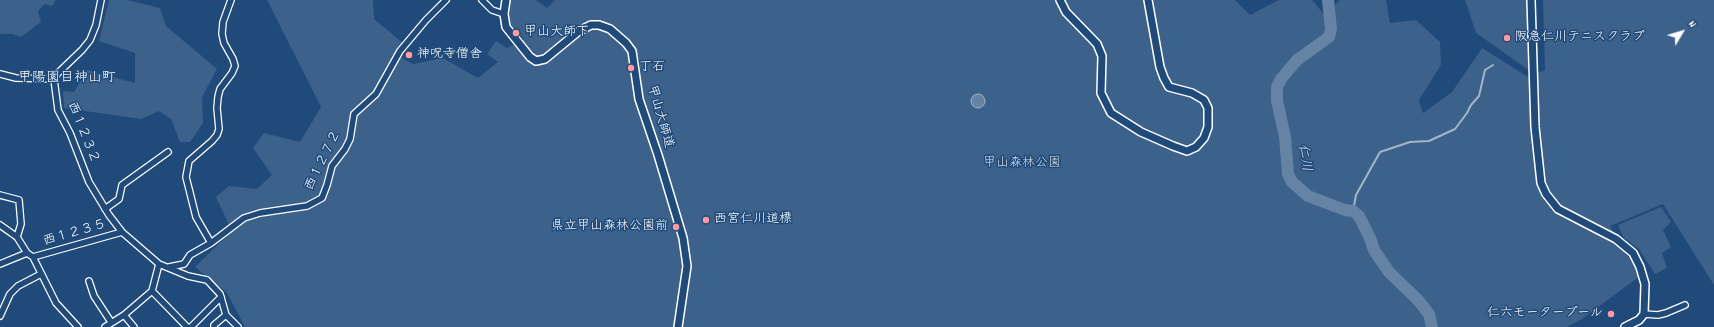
<!DOCTYPE html>
<html>
<head>
<meta charset="utf-8">
<style>
  body { margin:0 }
  #map { position:relative; width:1714px; height:327px; overflow:hidden; background:#1f4a7a; font-family:Dekko,sans-serif }
  canvas { display:block }
  .north { position:absolute; left:1662px; top:12px; width:40px; height:40px; -webkit-text-stroke:3px #1f4a7a; paint-order:stroke; rotate:52deg; font-size:11px; font-weight:700; line-height:16px; text-align:center; color:#fff }
  .north::after { content:''; display:block; margin:auto; width:14px; height:18px; background:#fff; clip-path:polygon(50% 0,100% 100%,50% 72%,0 100%) }
</style>
</head>
<body>
<div id="map">
<canvas width="1714" height="327"></canvas>
<div class="north">N</div>
</div>
<script>
const c = document.querySelector('canvas').getContext('2d');
c.lineJoin = 'round';
function fill(path, color) {
  c.fillStyle = color;
  c.fill(path, 'evenodd');
}
function toPath(rows) {
  const path = new Path2D();
  for (const r of rows) {
    if (r.length === 3) {
      path.moveTo(r[0] + r[2], r[1]);
      path.arc(r[0], r[1], r[2], 0, 2 * Math.PI);
      continue;
    }
    path.moveTo(r[0], r[1]);
    for (let i = 2; i < r.length; i += 2) path.lineTo(r[i], r[i + 1]);
  }
  return path;
}
function trace(path, color, width, dash) {
  c.strokeStyle = color;
  c.lineWidth = width;
  c.lineCap = dash ? 'butt' : 'round';
  c.setLineDash(dash || []);
  c.stroke(path);
}
function label(font, color, halo, rows, align = 'center') {
  c.font = font + ' Dekko,"Klee One",sans-serif';
  c.lineWidth = 3;
  c.setLineDash([]);
  c.textBaseline = 'middle';
  c.strokeStyle = halo;
  c.fillStyle = color;
  for (const [text, x, y, turn = 0] of rows) {
    c.save();
    c.translate(x, y);
    c.rotate((+turn || 0) * Math.PI / 180);
    c.textAlign = isNaN(turn) ? turn : align;
    if (halo) c.strokeText(text, 0, 0);
    c.fillText(text, 0, 0);
    c.restore();
  }
}
fill(toPath([
  [0,0,56,0,52,6,45,4,38,11,41,22,21,37,12,34,0,34],
  [109,0,128,0,160,8,166,26,217,69,202,97,203,123,190,142,180,142,171,119,159,111,141,119,64,108,63,91,74,92,87,70,135,83,135,53,99,41],
  [267,0,373,0,374,19,403,43,394,54,413,64,443,58,478,78,498,62,487,54,496,41,507,48,524,39,510,25,509,0,536,0,547,8,555,0,1235,0,1250,15,1279,0,1312,0,1324,14,1340,0,1386,0,1390,23,1416,20,1440,42,1441,65,1419,100,1423,113,1452,92,1482,48,1528,77,1545,70,1543,0,1714,0,1714,285,1663,204,1610,226,1640,276,1582,319,1567,327,245,327,227,293,195,267,232,231,216,197,229,186,257,189,272,175,253,148,264,133,300,142,321,107],
  [1465,0,1529,0,1530,71,1476,33],
  [1661,207,1671,222,1663,230,1671,247,1662,253,1667,268,1655,274,1639,249,1623,237,1618,225]
]), '#3c618b');
const water = toPath([
  [978,101,7]
]);
fill(water, '#6583a4');
trace(water, '#a3b5c8', 1);
trace(toPath([
  [1353,211,1356,195,1380,152,1410,142,1429,141,1455,129,1467,113,1471,105,1479,96,1485,70,1493,65]
]), '#a3b5c8', 2);
trace(toPath([
  [1328,0,1331,29,1329,37,1297,60,1281,79,1277,87,1277,101,1285,137,1288,174,1292,182,1308,196,1345,210,1353,211,1359,216,1370,238,1374,250,1389,272,1418,300,1429,314,1432,327]
]), '#6583a4', 12);
const minor = toPath([
  [101,0,96,25,90,40,82,50,57,74,54,79,58,110,70,133,89,182,109,215,122,232,159,264,188,276,207,280,220,294,226,315,238,327],
  [482,0,492,10,504,14],
  [0,74,16,78,54,79],
  [0,195,19,200,21,224,17,237],
  [105,209,119,199,122,185,168,152],
  [0,225,17,237,27,253,33,257,122,232],
  [211,243,244,218,260,213,307,206,322,198,327,185,332,166,345,149,350,139,354,114,376,94,400,51,426,20,446,0],
  [33,257,56,303,78,327],
  [0,264,27,253],
  [169,267,184,264,190,255,211,243,196,217,186,177,189,161,212,141,217,135,219,129,217,108,218,97,220,89,232,73,235,66,233,59,224,43,222,34,223,22,231,0],
  [89,281,94,296,111,322],
  [152,291,187,327],
  [1644,314,1658,315,1666,313,1685,305],
  [124,315,134,327],
  [0,316,10,294,18,286,41,274],
  [105,327,124,315,152,291,159,264],
  [191,327,221,297],
  [214,327,214,325,226,315]
]);
const tertiary = toPath([
  [506,0,504,14,506,27,530,57,536,61,545,59,579,31,591,25,599,25,610,29,626,43,632,51,639,99,658,155,683,238,687,266,678,327],
  [1060,0,1066,12,1097,44,1102,56,1101,93,1111,113,1141,132,1173,146,1187,151,1196,147,1204,138,1208,127,1208,108,1204,100,1192,93,1169,87,1164,78,1160,67,1148,0],
  [1531,0,1535,127,1541,183,1546,194,1558,209,1616,239,1633,253,1640,267,1645,284,1644,314,1639,320,1625,327]
]);
trace(minor, '#fff', 8);
trace(tertiary, '#fff', 10);
trace(minor, '#1f4a7a', 5.5);
trace(tertiary, '#1f4a7a', 7);
for (const [x, y, r, color] of [
  [516,33,4,"#ff9aa2"],
  [1507,38,4,"#ff9aa2"],
  [409,55,4,"#ff9aa2"],
  [631,68,4,"#ff9aa2"],
  [706,220,4,"#ff9aa2"],
  [676,227,4,"#ff9aa2"],
  [1611,314,4,"#ff9aa2"]
]) {
  const dot = new Path2D();
  dot.arc(x, y, r, 0, 2 * Math.PI);
  c.fillStyle = color;
  c.fill(dot);
  trace(dot, '#1f4a7a', 1.5);
}
label('13px', '#fff', '#1f4a7a', [
  ["甲山大師下",524,33],
  ["阪急仁川テニスクラブ",1515,38],
  ["神呪寺僧舎",417,55],
  ["丁石",639,68],
  ["西宮仁川道標",714,220],
  ["県立甲山森林公園前",668,227,"right"],
  ["仁六モータープール",1603,314,"right"]
], 'left');
label('13px', '#fff', '#1f4a7a', [
  ["甲山大師道",659,117,74],
  ["西１２３２",82,133,68],
  ["西１２７２",324,161,-64],
  ["西１２３５",75,234,-16]
]);
label('13px', '#d8dfe8', '#1f4a7a', [
  ["甲山森林公園",1022,164]
]);
label('14px', '#fff', '#1f4a7a', [
  ["甲陽園目神山町",67,79]
]);
label('italic 14px', '#d8e0e8', '#1f4a7a', [
  ["仁川",1303,158,80]
]);
</script>
</body>
</html>
